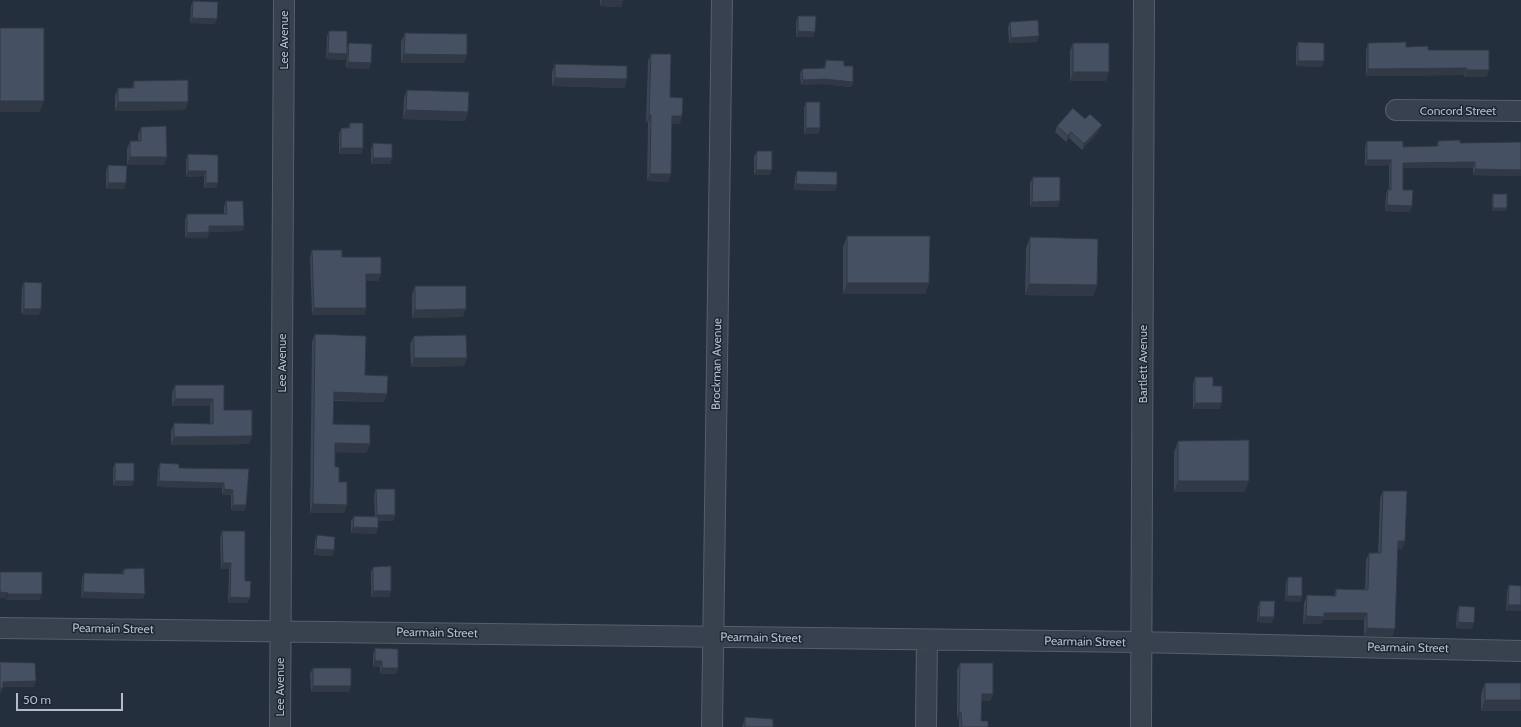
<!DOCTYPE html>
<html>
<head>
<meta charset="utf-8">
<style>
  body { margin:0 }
  #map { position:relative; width:1521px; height:727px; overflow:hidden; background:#242f3e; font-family:Cabin,sans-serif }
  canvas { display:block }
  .scale { position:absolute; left:16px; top:693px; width:107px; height:18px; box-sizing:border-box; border:2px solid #b4bcc9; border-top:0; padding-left:5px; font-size:12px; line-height:14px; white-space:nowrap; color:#b4bcc9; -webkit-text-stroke:3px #1d2633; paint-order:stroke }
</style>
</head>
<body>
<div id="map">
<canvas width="1521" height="727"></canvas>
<div class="scale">50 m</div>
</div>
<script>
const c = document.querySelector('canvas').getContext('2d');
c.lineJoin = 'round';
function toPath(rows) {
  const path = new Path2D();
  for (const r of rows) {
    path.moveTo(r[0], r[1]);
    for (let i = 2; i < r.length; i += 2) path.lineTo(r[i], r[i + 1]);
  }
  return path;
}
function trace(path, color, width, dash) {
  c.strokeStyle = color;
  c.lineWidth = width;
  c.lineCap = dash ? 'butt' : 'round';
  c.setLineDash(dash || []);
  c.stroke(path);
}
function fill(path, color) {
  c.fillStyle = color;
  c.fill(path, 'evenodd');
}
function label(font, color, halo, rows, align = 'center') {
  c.font = font + ' Cabin,sans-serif';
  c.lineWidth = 3;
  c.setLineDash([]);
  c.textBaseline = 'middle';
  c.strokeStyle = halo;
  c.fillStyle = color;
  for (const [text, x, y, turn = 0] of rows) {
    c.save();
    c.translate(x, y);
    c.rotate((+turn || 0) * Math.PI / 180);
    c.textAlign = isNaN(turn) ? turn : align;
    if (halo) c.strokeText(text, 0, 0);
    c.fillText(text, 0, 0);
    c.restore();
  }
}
const minor = toPath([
  [1396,110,1521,111],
  [0,628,1140,642,1521,651],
  [280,727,284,0],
  [712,727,722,0],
  [926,727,927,640],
  [1141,727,1144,0]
]);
trace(minor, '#565f6c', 22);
trace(minor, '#38414e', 20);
fill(toPath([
  [600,0,623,0,621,7,600,6],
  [193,1,215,24,190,23,191,6],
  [798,16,815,32,813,37,796,37,796,22],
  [1010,22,1037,42,1009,43,1008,27],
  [329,31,347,54,345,60,326,59,327,36],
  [405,33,467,55,464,63,401,63,401,42],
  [1298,42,1322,67,1296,66,1296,48],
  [349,43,369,69,346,68,347,49],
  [1073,43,1106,81,1070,81,1070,51],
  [1368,43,1428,50,1487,77,1464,77,1464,75,1366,76,1366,50],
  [651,54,670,97,680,124,671,123,671,174,668,182,647,181,648,123,646,123,648,61],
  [826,60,844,66,853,82,851,87,823,84,801,85,800,74,802,69,824,68],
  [555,64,627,79,624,88,552,86,552,72],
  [134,81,188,102,185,110,115,111,115,96,118,88,132,88],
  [407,90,468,112,465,121,403,119,404,98],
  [806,102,820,128,818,134,804,134,804,108],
  [1085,119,1099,131,1082,150,1069,138,1066,142,1055,132,1057,126],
  [350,123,363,148,361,154,339,154,339,134,341,128,348,128],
  [141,127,167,157,164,165,127,165,127,149,130,141,138,141,138,135],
  [1367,141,1403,147,1436,146,1438,141,1460,143,1521,142,1521,176,1473,175,1473,168,1403,168,1403,190,1412,206,1410,212,1385,211,1386,195,1388,189,1389,189,1389,165,1365,166,1365,147],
  [373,143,392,158,390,164,371,164,371,149],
  [757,151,770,175,754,175,754,157],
  [188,154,218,183,216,188,204,188,204,176,186,177,186,160],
  [108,165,124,189,106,189,106,171],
  [797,171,837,185,835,191,794,190,795,177],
  [1033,177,1058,207,1030,207,1030,183],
  [1493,194,1507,208,1506,211,1492,211,1492,197],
  [226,201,244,226,242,231,209,232,207,238,185,238,185,220,187,214,224,214,224,207],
  [847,236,929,283,925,294,843,294,843,247],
  [1030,237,1097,285,1093,296,1025,295,1026,248],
  [312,250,342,257,381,274,378,281,366,281,366,308,364,315,312,315,310,257],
  [24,282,39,315,21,314,22,288],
  [415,286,463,317,412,318,412,295],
  [315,334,387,394,384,402,334,401,333,424,370,444,366,453,335,452,335,467,339,482,344,513,310,513,312,342],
  [414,336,467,358,464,366,411,367,410,344],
  [1195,377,1213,386,1220,409,1193,409,1193,383],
  [175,385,224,385,224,410,252,436,249,444,171,445,171,431,174,423,210,424,210,406,172,406,172,393],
  [1178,441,1245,492,1174,492,1174,452],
  [115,463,134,481,132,486,113,486,113,468],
  [160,463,179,468,249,469,246,505,244,511,231,510,231,495,222,495,222,488,157,487,158,469],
  [376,489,395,515,393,521,378,521,376,534,351,533,351,521,354,516,375,516,374,495],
  [1383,491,1405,541,1402,549,1398,549,1393,636,1364,636,1364,620,1323,620,1321,624,1303,624,1304,603,1307,595,1334,596,1336,589,1365,589,1366,560,1369,553,1378,553,1380,498],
  [222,531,245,581,248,603,228,603,229,569,221,569,220,537],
  [317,535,334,550,332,556,314,555,315,541],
  [373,567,391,591,389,597,371,597,371,572],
  [124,569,143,599,81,598,82,579,84,573,121,574],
  [1288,577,1302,596,1300,602,1285,601,1286,582],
  [1509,585,1521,586,1521,611,1506,611,1507,591],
  [1260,601,1272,623,1257,622,1258,606],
  [1459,606,1472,629,1456,628,1457,612],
  [375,648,398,668,396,674,380,674,380,667,373,667,373,654],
  [960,663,993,694,990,701,982,701,981,721,988,727,959,727,959,719,957,719,957,670],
  [313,668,351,686,349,692,311,692,310,674],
  [1485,683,1521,683,1481,711,1481,694],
  [745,717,773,727,742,727]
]), '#3b4654');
fill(toPath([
  [602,0,623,1,621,7,600,6],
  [192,18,217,19,215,24,190,23],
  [798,31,815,32,813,37,796,37],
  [1039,36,1037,42,1009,43,1011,38],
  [328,53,347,54,345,60,326,59],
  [404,54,467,55,464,63,401,63],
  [1298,61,1324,61,1322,67,1296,66],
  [348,62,371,63,369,69,346,68],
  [1467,68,1464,75,1366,76,1368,69],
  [1467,70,1489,70,1487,77,1464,77],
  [1073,72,1109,72,1106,81,1070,81],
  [555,78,627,79,624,88,552,86],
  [825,79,853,82,851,87,823,84,801,85,803,80],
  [0,101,44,101,40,112,0,112],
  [118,102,188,102,185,110,115,111],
  [406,110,468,112,465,121,403,119],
  [649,115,651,115,648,123,646,123],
  [672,116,682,116,680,124,669,123],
  [1102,125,1099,131,1082,150,1084,144],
  [806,128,820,128,818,134,804,134],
  [1071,132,1069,138,1066,142,1068,136],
  [341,148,363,148,361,154,339,154],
  [130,157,167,157,164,165,127,165],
  [373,158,392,158,390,164,371,164],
  [1367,160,1391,160,1389,165,1365,166],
  [1475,162,1473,168,1401,168,1403,163],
  [1475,169,1521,170,1521,176,1473,175],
  [756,170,772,170,770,175,754,175],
  [188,171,206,171,204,176,186,177],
  [650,174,671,174,668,182,647,181],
  [108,183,126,183,124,189,106,189],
  [206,183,218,183,216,188,204,188],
  [796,184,837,185,835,191,794,190],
  [1060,201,1058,207,1030,207,1032,202],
  [1387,205,1412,206,1410,212,1385,211],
  [1493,208,1507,208,1506,211,1492,211],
  [209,226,244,226,242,231,207,232],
  [209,232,207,238,185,238,187,233],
  [366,274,381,274,378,281,363,281],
  [847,283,929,283,925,294,843,294],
  [1029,284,1097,285,1093,296,1025,295],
  [314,308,366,308,364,315,312,315],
  [24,309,41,309,39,315,21,314],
  [466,309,463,317,412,318,415,310],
  [414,358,467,358,464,366,411,367],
  [334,392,387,394,384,402,331,400],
  [175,399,213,399,210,406,172,406],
  [1195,403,1222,403,1220,409,1193,409],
  [252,436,249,444,171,445,174,437],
  [335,443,370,444,366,453,332,452],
  [115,481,134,481,132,486,113,486],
  [159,481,224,483,222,488,157,487],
  [1178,481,1249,481,1245,492,1174,492],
  [224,489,233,490,231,495,222,495],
  [313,504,347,505,344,513,310,513],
  [233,505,246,505,244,511,231,510],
  [377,515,395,515,393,521,375,521],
  [353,527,378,528,376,534,351,533],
  [1398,541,1405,541,1402,549,1395,549],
  [316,549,334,550,332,556,314,555],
  [223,563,231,563,229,569,221,569],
  [373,591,391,591,389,597,371,597],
  [0,592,8,593,6,598,0,598],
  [83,592,145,594,143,599,81,598],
  [8,594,42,594,40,600,6,600],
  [1287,596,1302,596,1300,602,1285,601],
  [230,597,250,598,248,603,228,603],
  [1508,605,1521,605,1521,611,1506,611],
  [1324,613,1367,613,1364,620,1323,620,1321,624,1303,624,1306,616],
  [1259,617,1274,617,1272,623,1257,622],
  [1458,622,1474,623,1472,629,1456,628],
  [1367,628,1395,629,1393,636,1364,636],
  [375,661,382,661,380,667,373,667],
  [382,668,398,668,396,674,380,674],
  [36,681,34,687,1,687,3,682],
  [313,686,351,686,349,692,311,692],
  [0,688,3,688,1,693,0,693],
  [982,694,993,694,990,701,979,701],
  [1485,700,1521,700,1521,711,1481,711],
  [959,712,961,712,959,719,957,719]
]), '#303945');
const building = toPath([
  [602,0,623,0,623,1,602,0],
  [193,1,218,2,217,19,192,18,193,1],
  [798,16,816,16,815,32,798,31,798,16],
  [1038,20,1039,36,1011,38,1010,22,1038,20],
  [0,28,44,28,44,101,0,101,0,28],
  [329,31,347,31,347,54,328,53,329,31],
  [405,33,467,34,467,55,404,54,405,33],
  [1298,42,1324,43,1324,61,1298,61,1298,42],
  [1406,42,1406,47,1428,46,1428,50,1489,50,1489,70,1467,70,1467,68,1368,69,1368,43,1406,42],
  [349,43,372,44,371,63,348,62,349,43],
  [1073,43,1109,43,1109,72,1073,72,1073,43],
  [651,54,671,54,670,97,683,98,682,116,672,116,671,174,650,174,651,115,649,115,651,54],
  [826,60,844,61,844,66,853,66,853,82,825,79,803,80,802,69,825,68,826,60],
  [555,64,627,66,627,79,555,78,555,64],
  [188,80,188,102,118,102,118,88,134,88,134,81,188,80],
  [407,90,469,92,468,112,406,110,407,90],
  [806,102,820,102,820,128,806,128,806,102],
  [1073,108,1085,119,1090,114,1102,125,1084,144,1071,132,1068,136,1057,126,1073,108],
  [350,123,363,123,363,148,341,148,341,128,350,128,350,123],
  [166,126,167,157,130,157,130,141,141,141,141,127,166,126],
  [1460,140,1460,143,1521,142,1521,170,1475,169,1475,162,1403,163,1403,190,1413,190,1412,206,1387,205,1388,189,1391,190,1391,160,1367,160,1367,141,1403,141,1403,147,1438,146,1438,141,1460,140],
  [373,143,392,144,392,158,373,158,373,143],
  [757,151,772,151,772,170,756,170,757,151],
  [188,154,218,155,218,183,206,183,206,171,188,171,188,154],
  [108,165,127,166,126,183,108,183,108,165],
  [797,171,837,172,837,185,796,184,797,171],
  [1033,177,1060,177,1060,201,1032,202,1033,177],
  [1493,194,1507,194,1507,208,1493,208,1493,194],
  [226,201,243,201,244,226,209,226,209,232,187,233,187,214,227,214,226,201],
  [847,236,930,236,929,283,847,283,847,236],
  [1030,237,1098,239,1097,285,1029,284,1030,237],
  [312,250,342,250,342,257,381,257,381,274,366,274,366,308,314,308,312,250],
  [24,282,42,283,41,309,24,309,24,282],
  [415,286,466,286,466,309,415,310,415,286],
  [315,334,366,336,365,375,388,376,387,394,334,392,333,424,370,425,370,444,335,443,335,467,339,467,339,482,347,482,347,505,313,504,315,334],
  [466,335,467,358,414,358,414,336,466,335],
  [1195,377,1213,377,1213,386,1222,386,1222,403,1195,403,1195,377],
  [175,385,224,385,224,410,252,410,252,436,174,437,174,423,213,424,213,399,175,399,175,385],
  [1249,440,1249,481,1178,481,1178,441,1249,440],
  [115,463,134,463,134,481,115,481,115,463],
  [160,463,179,464,179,468,249,469,246,505,233,505,233,490,224,489,224,483,159,481,160,463],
  [376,489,395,489,395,515,377,515,376,489],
  [1383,491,1407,491,1405,541,1398,541,1395,629,1367,628,1367,613,1324,613,1324,617,1306,616,1307,595,1336,596,1336,589,1368,590,1369,553,1381,553,1383,491],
  [354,516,378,517,378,528,353,527,354,516],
  [222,531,245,531,245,581,251,581,250,598,230,597,231,563,223,563,222,531],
  [317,535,335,537,334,550,316,549,317,535],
  [391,566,391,591,373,591,373,567,391,566],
  [144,568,145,594,83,592,84,573,124,574,124,569,144,568],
  [0,572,42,572,42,594,8,594,8,593,0,592,0,572],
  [1288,577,1302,577,1302,596,1287,596,1288,577],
  [1509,585,1521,586,1521,605,1508,605,1509,585],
  [1260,601,1275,601,1274,617,1259,617,1260,601],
  [1459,606,1475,607,1474,623,1458,622,1459,606],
  [375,648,398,649,398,668,382,668,382,661,375,661,375,648],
  [0,662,35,663,36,681,3,682,3,688,0,688,0,662],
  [960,663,993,663,993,694,982,694,981,721,988,721,988,727,962,727,961,712,959,712,960,663],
  [313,668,351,668,351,686,313,686,313,668],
  [1485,683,1521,683,1521,700,1485,700,1485,683],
  [745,717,773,719,773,727,745,727,745,717]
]);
fill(building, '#455162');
trace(building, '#303945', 1);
label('12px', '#b4bcc9', '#1d2633', [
  ["Lee Avenue",284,40,-90],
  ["Concord Street",1458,111],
  ["Lee Avenue",282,363,-90],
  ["Brockman Avenue",717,364,-89],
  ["Bartlett Avenue",1143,364,-90],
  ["Pearmain Street",113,629,1],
  ["Pearmain Street",437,633,1],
  ["Pearmain Street",761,638,1],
  ["Pearmain Street",1085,642,1],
  ["Pearmain Street",1408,648,1],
  ["Lee Avenue",280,687,-90]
]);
</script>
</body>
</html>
